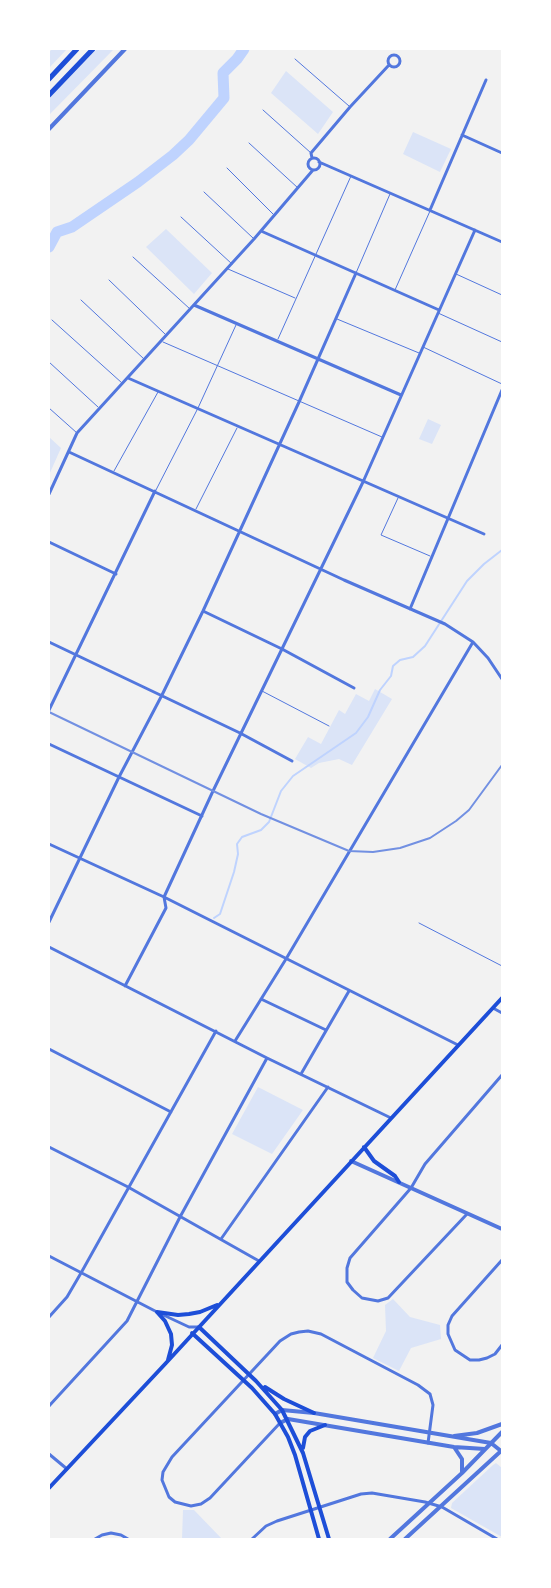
<!DOCTYPE html>
<html>
<head>
<meta charset="utf-8">
<style>
  body { margin:0 }
  #map { position:relative; width:551px; height:1588px; overflow:hidden; background:#f2f2f2; font-family:Quicksand,sans-serif }
  canvas { display:block }
  .frame { position:absolute; inset:0; border:50px solid #fff; pointer-events:none }
</style>
</head>
<body>
<div id="map">
<canvas width="551" height="1588"></canvas>
<div class="frame"></div>
</div>
<script>
const c = document.querySelector('canvas').getContext('2d');
c.lineJoin = 'round';
function fill(path, color) {
  c.fillStyle = color;
  c.fill(path, 'evenodd');
}
function toPath(rows) {
  const path = new Path2D();
  for (const r of rows) {
    if (r.length === 3) {
      path.moveTo(r[0] + r[2], r[1]);
      path.arc(r[0], r[1], r[2], 0, 2 * Math.PI);
      continue;
    }
    path.moveTo(r[0], r[1]);
    for (let i = 2; i < r.length; i += 2) path.lineTo(r[i], r[i + 1]);
  }
  return path;
}
function trace(path, color, width, dash) {
  c.strokeStyle = color;
  c.lineWidth = width;
  c.lineCap = dash ? 'butt' : 'round';
  c.setLineDash(dash || []);
  c.stroke(path);
}
fill(toPath([
  [52,49,67,49,49,68,49,52],
  [97,49,114,49,49,115,49,98],
  [286,71,333,112,318,134,271,93],
  [413,132,451,149,440,172,403,154],
  [166,229,212,273,194,294,146,247],
  [428,419,441,425,432,444,419,439],
  [49,437,61,448,49,475],
  [375,689,392,699,352,765,339,759,319,763,311,768,295,759,308,737,321,744,339,710,345,714,356,694,369,701],
  [258,1087,303,1110,272,1154,232,1134],
  [393,1299,410,1317,440,1325,441,1339,411,1348,399,1371,373,1358,386,1331,385,1305],
  [496,1463,502,1468,502,1537,451,1508,452,1503,493,1465],
  [183,1510,194,1510,222,1539,182,1539]
]), '#dbe4f7');
trace(toPath([
  [214,918,220,914,234,872,238,854,237,844,242,837,261,830,269,822,281,791,293,776,356,733,368,717,380,690,391,676,393,666,400,660,413,657,425,646,467,581,484,564,502,550]
]), '#bfd3fe', 2);
trace(toPath([
  [49,247,57,232,72,227,138,182,173,155,189,140,224,98,223,73,237,59,244,49]
]), '#bfd3fe', 11);
trace(toPath([
  [295,59,349,106],
  [263,110,311,153],
  [249,143,298,188],
  [227,168,274,215],
  [204,192,253,238],
  [181,217,232,264],
  [133,257,190,309],
  [228,269,295,298],
  [356,273,390,194],
  [456,274,502,295],
  [109,280,166,335],
  [395,290,430,211],
  [81,300,144,359],
  [438,313,502,342],
  [337,319,419,353],
  [52,320,122,383],
  [278,339,351,176],
  [163,342,382,437],
  [423,347,502,384],
  [49,362,98,407],
  [49,408,77,433],
  [114,471,158,392],
  [156,490,198,408,236,325],
  [398,498,381,535,430,556],
  [196,509,237,428],
  [262,691,329,726],
  [419,923,502,966]
]), '#5277de', 1);
trace(toPath([
  [394,61,6],
  [462,135,502,153],
  [314,164,6],
  [312,158,311,153,350,107,389,65],
  [319,162,502,242],
  [430,210,486,80],
  [261,231,439,310],
  [194,305,401,395],
  [128,378,484,534],
  [69,452,344,580,445,624,473,642,488,658,502,679],
  [49,494,77,433,254,239,313,170],
  [49,542,116,574],
  [410,609,502,390],
  [203,611,282,649,354,688],
  [49,642,240,733,292,761],
  [49,710,155,491],
  [49,744,202,816],
  [49,844,164,897,458,1045],
  [49,922,119,777,162,695,203,611,299,402,356,273],
  [49,947,267,1058,391,1118],
  [125,986,166,908,164,897,213,791,363,482,475,230],
  [261,999,326,1030],
  [493,1008,502,1013],
  [235,1041,286,959,473,642],
  [49,1049,171,1112],
  [301,1074,349,991],
  [49,1147,128,1187,259,1261],
  [467,1214,388,1298,378,1301,362,1298,353,1290,347,1282,347,1268,350,1258,411,1188,425,1164,502,1075],
  [221,1239,328,1087],
  [49,1256,157,1312,189,1327,199,1327],
  [502,1260,452,1316,448,1325,448,1334,455,1350,470,1360,479,1360,487,1358,495,1354,502,1345],
  [49,1317,67,1297,81,1273,216,1031],
  [49,1406,127,1321,180,1217,267,1058],
  [280,1423,210,1498,201,1504,191,1506,175,1502,169,1497,162,1480,163,1472,172,1457,280,1341,291,1334,299,1332,308,1331,321,1334,418,1385,430,1394,433,1405,428,1443],
  [49,1454,67,1469],
  [95,1539,102,1535,111,1533,121,1535,128,1539],
  [252,1539,266,1526,277,1521,361,1494,372,1493,425,1502,442,1507,497,1539]
]), '#5277de', 3);
trace(toPath([
  [49,129,125,49],
  [351,1161,502,1229],
  [275,1414,282,1410,314,1413,491,1443,501,1451],
  [280,1423,288,1419,454,1447,485,1449],
  [454,1436,477,1433,502,1424],
  [454,1447,462,1459,462,1472],
  [390,1539,462,1473,502,1432],
  [405,1539,501,1451]
]), '#5277de', 4);
trace(toPath([
  [364,1147,374,1161,395,1176,399,1182],
  [157,1312,178,1315,189,1314,200,1312,217,1305],
  [157,1312,165,1321,171,1334,172,1345,168,1360],
  [199,1327,256,1381,282,1410,303,1453,329,1539],
  [192,1333,252,1388,275,1414,288,1437,295,1455,319,1539],
  [265,1387,284,1399,314,1413],
  [303,1448,305,1437,310,1431,325,1425],
  [49,1488,166,1363,502,998]
]), '#1d4ed8', 4);
trace(toPath([
  [49,79,77,49],
  [49,95,93,49]
]), '#1d4ed8', 5);
trace(toPath([
  [49,712,261,814,349,851,373,852,400,848,430,838,456,821,469,810,502,765]
]), '#7290e2', 2);
</script>
</body>
</html>
